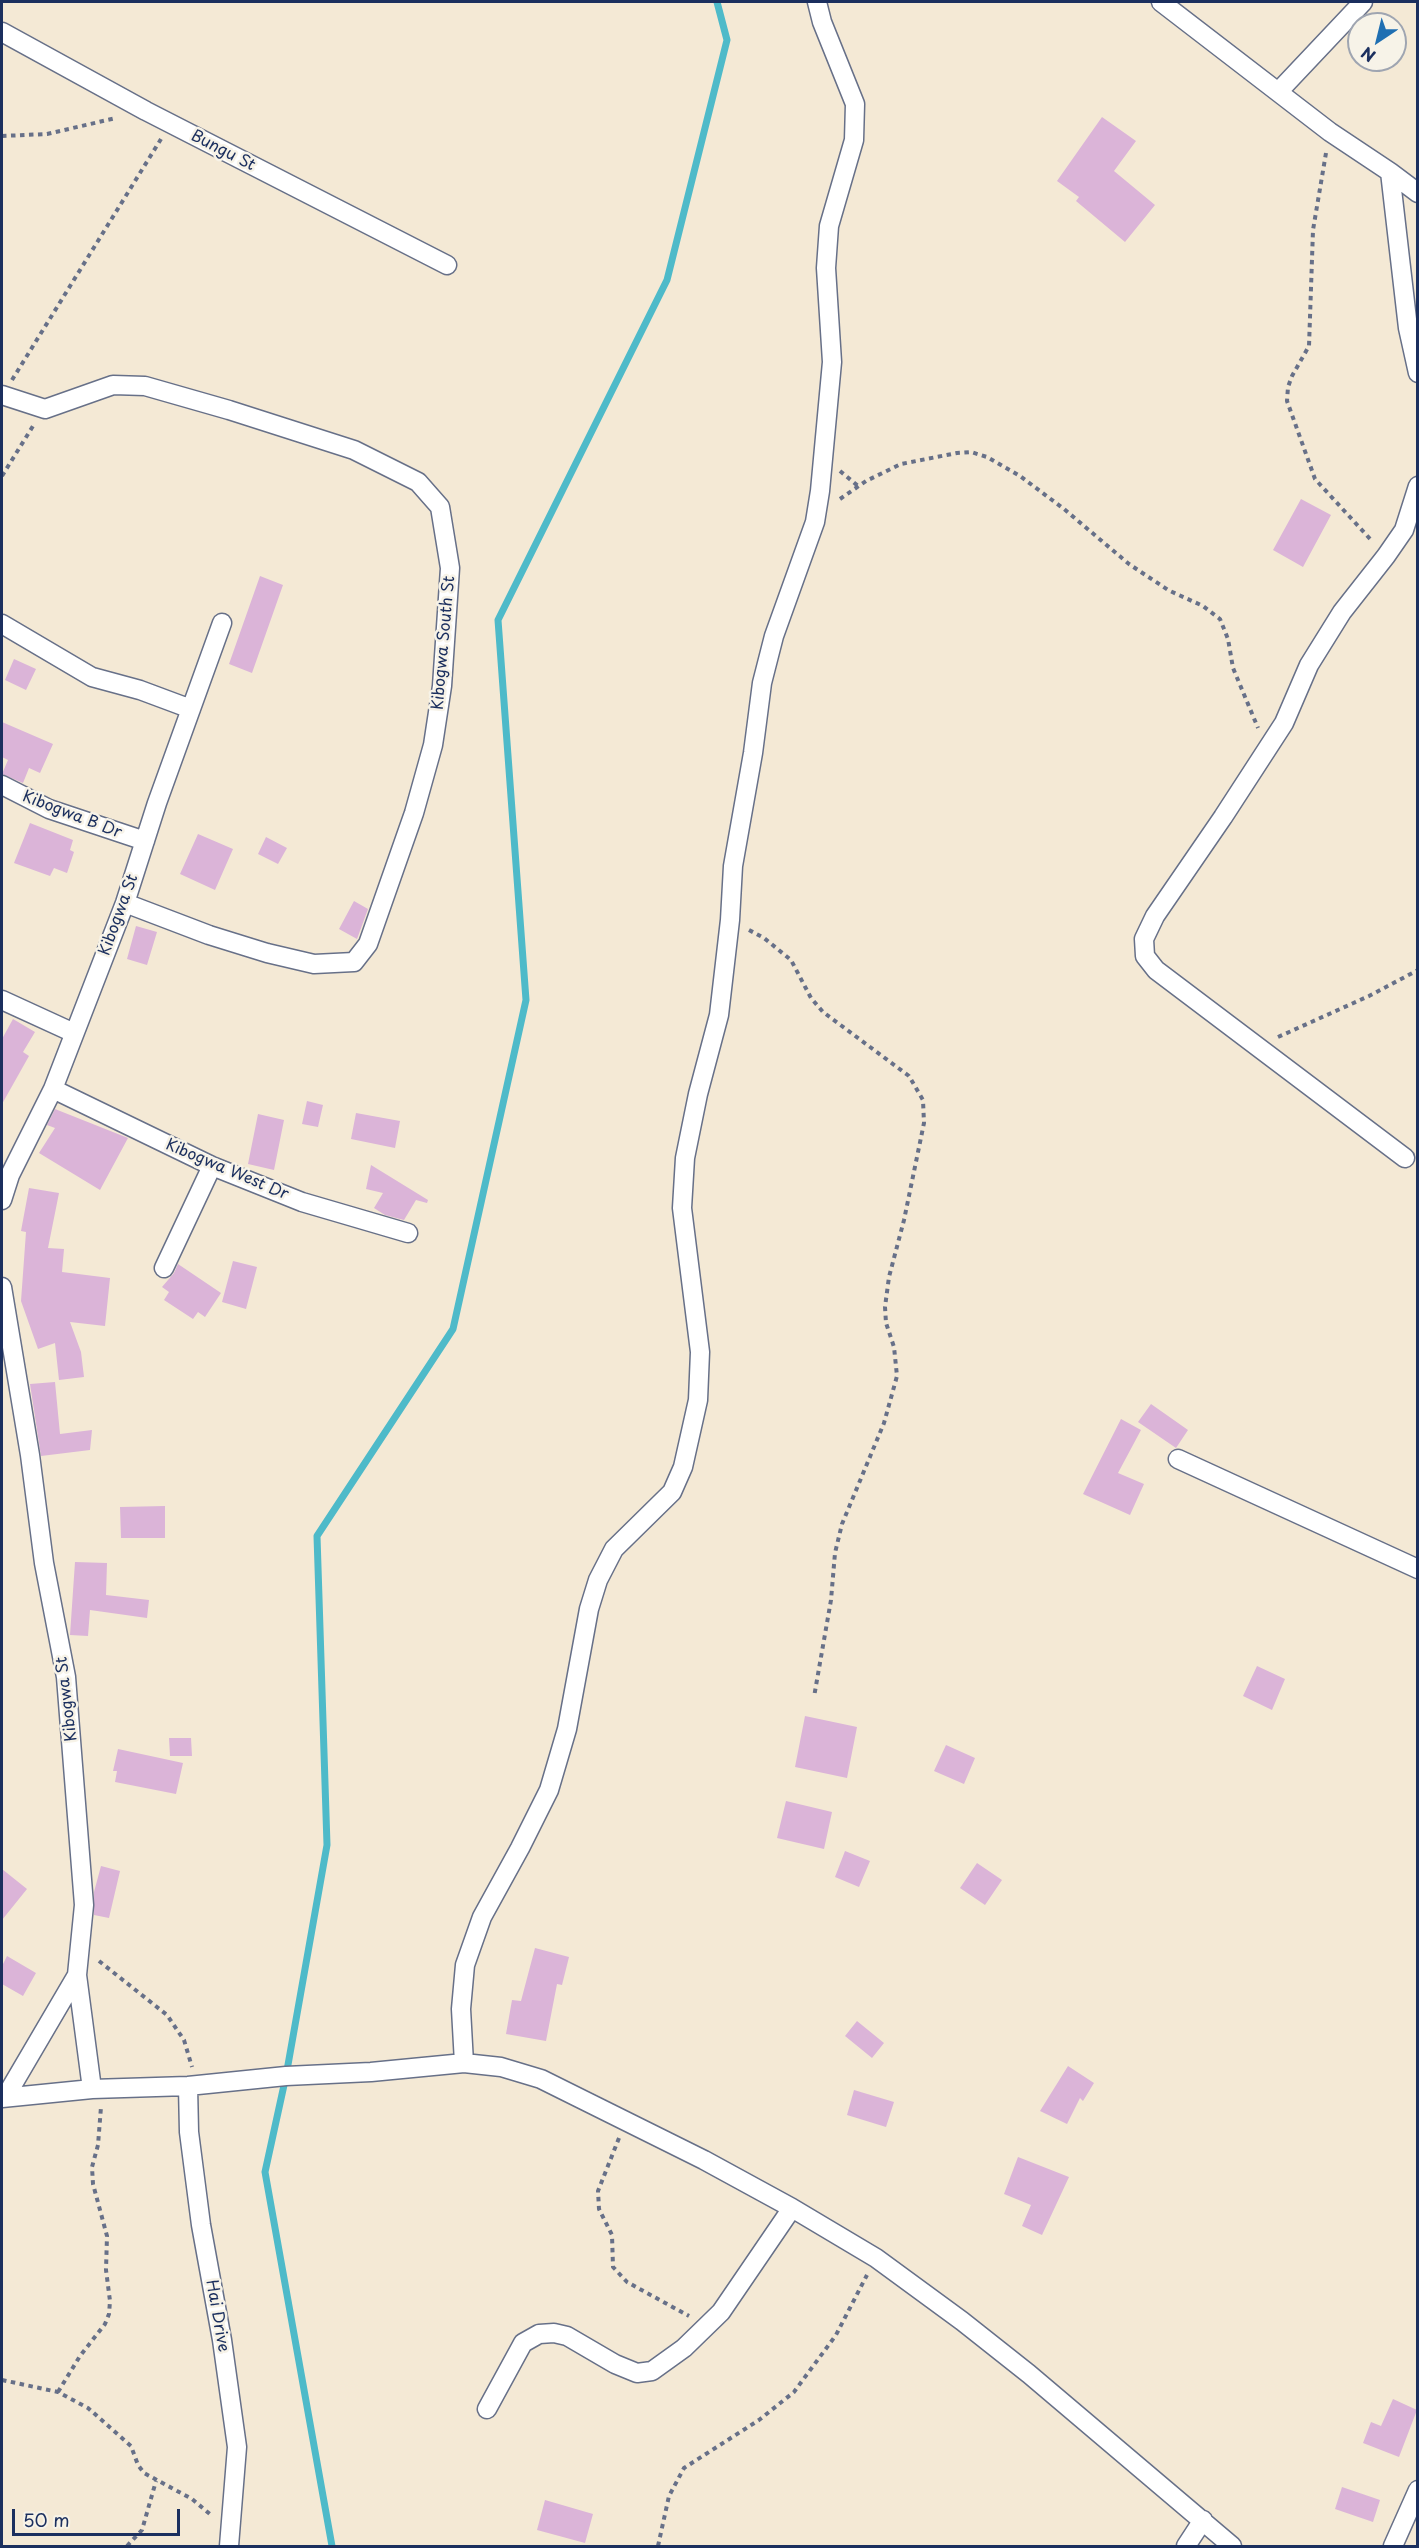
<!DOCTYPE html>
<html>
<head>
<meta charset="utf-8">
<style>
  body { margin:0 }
  #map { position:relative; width:1419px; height:2548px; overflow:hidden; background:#f4e9d5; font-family:"Playpen Sans",sans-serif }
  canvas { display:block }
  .frame { position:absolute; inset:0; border:3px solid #1b2f5e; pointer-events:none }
  .north { position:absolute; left:1347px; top:12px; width:60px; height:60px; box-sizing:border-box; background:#f7f3e8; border:2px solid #9fa5b1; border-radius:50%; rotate:215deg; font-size:16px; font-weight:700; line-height:24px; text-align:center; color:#1b2f5e }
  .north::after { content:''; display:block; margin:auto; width:21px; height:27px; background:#1f6fb2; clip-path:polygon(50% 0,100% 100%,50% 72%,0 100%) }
  .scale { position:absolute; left:12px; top:2509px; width:168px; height:27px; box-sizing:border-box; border:3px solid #1b2f5e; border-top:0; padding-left:8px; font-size:18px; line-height:21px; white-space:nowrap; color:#1b2f5e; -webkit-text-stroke:4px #f7f3e8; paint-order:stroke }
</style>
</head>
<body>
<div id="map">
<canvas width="1419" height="2548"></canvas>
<div class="frame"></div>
<div class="north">N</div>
<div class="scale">50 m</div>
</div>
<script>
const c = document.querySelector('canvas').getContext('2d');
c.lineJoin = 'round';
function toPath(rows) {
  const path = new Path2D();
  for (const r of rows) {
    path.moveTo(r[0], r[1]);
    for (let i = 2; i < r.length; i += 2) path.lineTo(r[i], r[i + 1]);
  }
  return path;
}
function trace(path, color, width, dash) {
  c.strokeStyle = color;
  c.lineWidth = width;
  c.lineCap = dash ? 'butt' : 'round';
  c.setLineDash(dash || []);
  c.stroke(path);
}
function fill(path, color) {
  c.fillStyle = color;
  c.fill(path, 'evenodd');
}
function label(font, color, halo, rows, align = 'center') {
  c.font = font + ' "Playpen Sans",sans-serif';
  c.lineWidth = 5;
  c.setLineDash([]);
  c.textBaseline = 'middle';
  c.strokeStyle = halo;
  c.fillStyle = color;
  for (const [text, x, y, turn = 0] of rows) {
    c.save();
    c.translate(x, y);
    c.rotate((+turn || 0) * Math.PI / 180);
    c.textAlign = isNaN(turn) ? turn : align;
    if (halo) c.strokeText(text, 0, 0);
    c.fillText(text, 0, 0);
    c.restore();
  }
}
trace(toPath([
  [332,2546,265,2172,286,2076,327,1845,317,1536,453,1329,526,1000,498,620,667,280,727,40,717,2]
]), '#4ebac9', 7);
fill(toPath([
  [1102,117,1136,141,1114,171,1155,205,1125,242,1076,201,1079,197,1057,181],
  [1301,499,1331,515,1303,567,1273,550],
  [260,576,283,585,252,673,229,664],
  [14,659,36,669,26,690,5,680],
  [2,722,53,744,40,773,29,768,23,783,2,774,8,760,2,757],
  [30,823,73,840,70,850,74,852,67,873,54,868,50,876,14,863],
  [198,834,233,849,215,890,180,874],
  [266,837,287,848,278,864,258,854],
  [354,901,368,909,357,939,339,929],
  [136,926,157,932,147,965,127,959],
  [13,1019,35,1032,23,1052,29,1056,2,1104,2,1039],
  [307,1101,323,1105,318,1127,302,1124],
  [55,1109,128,1138,100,1190,39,1153,55,1128,47,1125],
  [356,1113,400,1121,395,1148,351,1139],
  [258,1114,284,1120,274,1170,248,1164],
  [371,1165,428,1200,427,1203,416,1200,404,1220,385,1215,374,1208,383,1193,366,1189],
  [29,1188,59,1193,48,1248,64,1249,62,1272,110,1278,105,1326,70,1322,81,1352,84,1377,59,1380,55,1343,38,1349,21,1301,26,1232,21,1231],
  [233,1261,257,1267,246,1309,222,1302],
  [178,1264,221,1293,205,1317,198,1312,193,1319,164,1300,169,1292,162,1287,174,1273],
  [55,1382,60,1434,92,1430,90,1450,41,1456,30,1384],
  [1151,1404,1188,1430,1176,1448,1138,1422],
  [1121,1419,1141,1430,1118,1473,1144,1484,1130,1515,1083,1494],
  [165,1506,165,1538,121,1538,120,1507],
  [75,1562,107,1563,106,1595,149,1600,147,1618,90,1610,88,1636,70,1635],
  [1257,1666,1285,1679,1272,1710,1243,1696],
  [805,1716,857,1727,847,1778,795,1767],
  [169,1738,191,1738,192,1756,170,1756],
  [946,1745,975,1758,964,1784,934,1771],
  [118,1749,183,1763,176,1794,115,1782,117,1771,113,1771],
  [786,1801,832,1812,824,1849,777,1838],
  [845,1851,870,1861,859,1887,835,1877],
  [977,1863,1002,1880,985,1905,960,1888],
  [101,1866,120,1871,109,1918,94,1915,94,1892],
  [2,1869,27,1889,2,1920],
  [535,1948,569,1957,562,1985,557,1984,546,2041,506,2034,512,2000,521,2001],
  [7,1956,36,1973,23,1996,2,1984,2,1966],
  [857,2021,884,2043,872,2058,845,2036],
  [1068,2066,1094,2083,1083,2101,1080,2098,1067,2124,1040,2111],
  [854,2090,894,2102,886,2127,847,2115],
  [1018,2157,1069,2177,1042,2235,1022,2226,1031,2205,1004,2194],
  [1393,2399,1417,2410,1399,2457,1363,2443,1371,2422,1381,2426],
  [1342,2487,1380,2500,1373,2522,1335,2509],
  [545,2500,593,2514,585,2543,537,2530]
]), '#dbb4d8');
const minor = toPath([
  [1161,2,1330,132,1390,172,1418,193],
  [2,32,146,111,447,265],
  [1279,91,1363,2],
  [1390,172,1408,328,1418,373],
  [2,395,45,409,113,385,145,386,229,410,354,450,418,482,440,507,450,568,442,686,433,745,414,813,368,944,354,962,314,964,267,953,209,935,125,903],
  [2,624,92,677,140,690,191,709],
  [2,785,49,809,145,841],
  [2,1000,74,1033],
  [53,1089,212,1166,302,1202,408,1233],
  [1405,1158,1156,970,1145,956,1144,939,1155,916,1223,817,1284,723,1309,665,1342,612,1386,556,1404,530,1418,486],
  [2,1200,10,1175,53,1089,125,903,157,803,222,623],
  [164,1268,212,1166],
  [2,1287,30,1455,44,1563,66,1677,84,1905,77,1975,6,2096],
  [1178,1459,1418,1569],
  [77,1975,92,2089],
  [464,2063,461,2009,465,1965,482,1917,520,1848,549,1790,567,1729,589,1609,598,1580,614,1549,672,1492,683,1467,698,1400,700,1352,682,1208,685,1158,698,1094,719,1015,730,920,733,866,753,753,762,683,774,636,815,522,820,491,832,362,826,268,829,226,854,140,855,104,822,22,817,2],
  [188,2086,189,2132,201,2225,222,2340,237,2447,229,2546],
  [2,2098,92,2089,188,2086,286,2076,371,2072,464,2063,501,2067,541,2079,704,2160,792,2208,876,2258,962,2321,1029,2374,1232,2546],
  [487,2409,523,2343,539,2334,554,2333,567,2336,615,2364,637,2373,652,2371,684,2348,721,2312,792,2208],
  [1186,2546,1203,2520],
  [1393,2546,1418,2490]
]);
trace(minor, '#677088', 21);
trace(toPath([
  [2,136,47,134,116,118],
  [1326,153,1313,230,1309,346,1292,376,1288,387,1287,401,1315,479,1372,541],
  [12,380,161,139],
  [840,471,858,486],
  [2,476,33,426],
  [840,499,866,481,901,464,957,453,971,452,987,457,1020,476,1064,509,1129,564,1168,590,1203,606,1220,619,1228,639,1233,668,1258,728],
  [749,930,764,938,791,960,811,998,823,1012,909,1076,923,1100,924,1123,904,1220,889,1277,885,1307,886,1323,894,1347,897,1376,884,1423,842,1524,835,1553,831,1600,814,1697],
  [1278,1037,1369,996,1418,970],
  [99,1961,167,2015,184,2040,192,2067],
  [619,2138,598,2191,599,2209,612,2235,613,2267,627,2282,689,2316],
  [2,2380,58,2392,88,2408,131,2446,138,2465,144,2473,192,2499,211,2515],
  [58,2392,80,2356,105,2324,109,2314,110,2301,106,2270,107,2236,93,2184,92,2167,98,2145,101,2107],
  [127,2546,142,2530,156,2481],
  [658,2546,669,2496,684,2468,759,2420,794,2392,836,2335,867,2275]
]), '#677088', 4, [4.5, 4.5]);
trace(minor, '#fff', 18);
label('16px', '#1b2f5e', '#f7f3e8', [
  ["Bungu St",223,151,27],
  ["Kibogwa South St",444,643,-85],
  ["Kibogwa B Dr",72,815,21],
  ["Kibogwa St",119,915,-70],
  ["Kibogwa West Dr",227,1170,23],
  ["Kibogwa St",67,1699,-97],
  ["Hai Drive",217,2316,80]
]);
</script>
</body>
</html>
